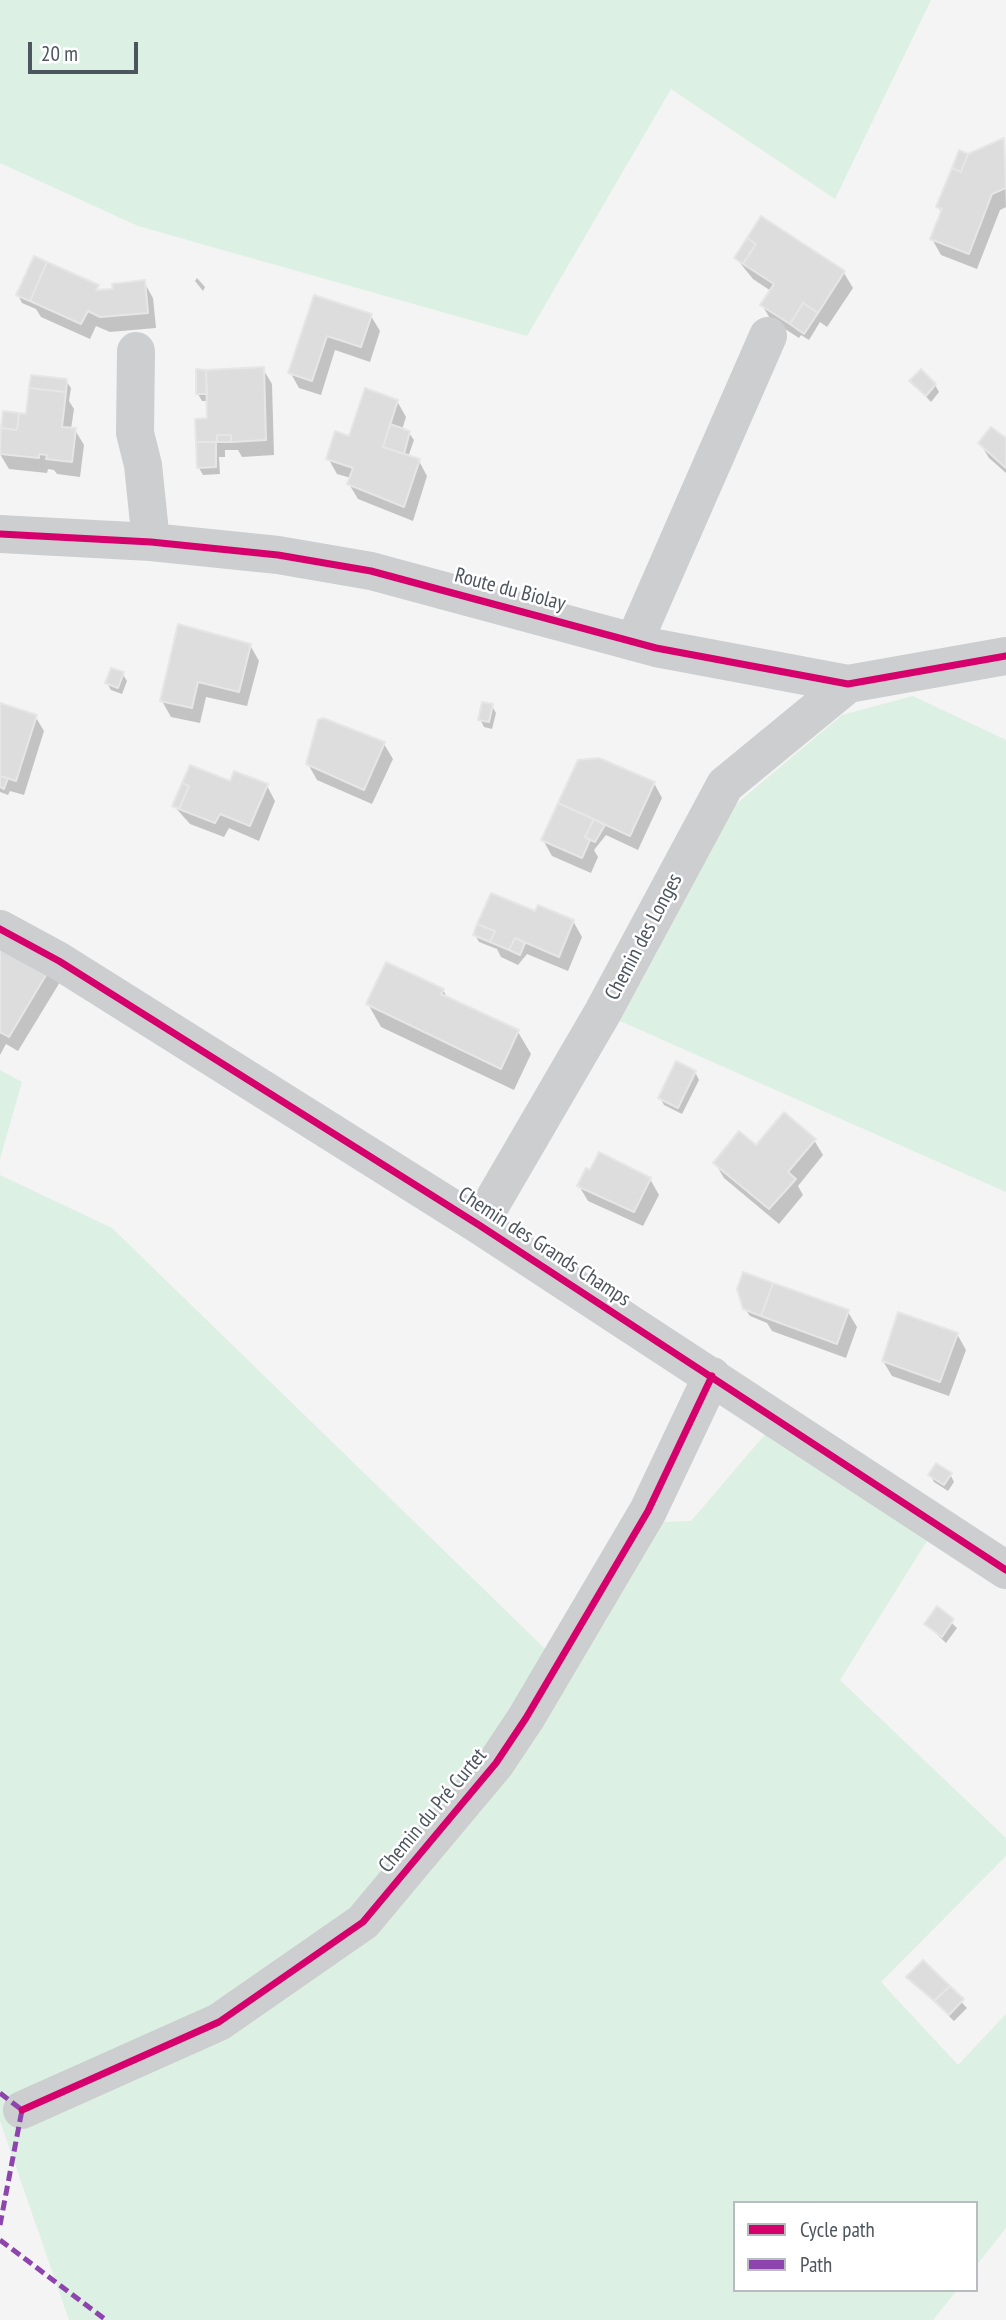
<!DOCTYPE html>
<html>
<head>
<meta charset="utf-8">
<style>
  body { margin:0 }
  #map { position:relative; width:1006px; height:2320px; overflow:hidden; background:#f4f4f4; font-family:"PT Sans Narrow",sans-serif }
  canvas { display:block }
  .legend { position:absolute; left:733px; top:2201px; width:245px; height:91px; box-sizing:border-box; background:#fff; border:2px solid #b8bbbf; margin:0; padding:9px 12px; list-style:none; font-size:21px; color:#4d565e }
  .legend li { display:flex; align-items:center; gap:14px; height:35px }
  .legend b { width:35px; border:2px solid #b8bbbf }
  .scale { position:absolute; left:28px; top:42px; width:110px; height:32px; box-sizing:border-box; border:4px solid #4d565e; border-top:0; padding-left:9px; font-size:21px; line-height:24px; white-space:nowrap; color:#4d565e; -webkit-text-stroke:5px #fff; paint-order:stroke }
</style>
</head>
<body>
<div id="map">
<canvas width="1006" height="2320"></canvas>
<ul class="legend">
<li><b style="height:9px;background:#d6006c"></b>Cycle path</li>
<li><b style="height:9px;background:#8e44ad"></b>Path</li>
</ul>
<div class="scale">20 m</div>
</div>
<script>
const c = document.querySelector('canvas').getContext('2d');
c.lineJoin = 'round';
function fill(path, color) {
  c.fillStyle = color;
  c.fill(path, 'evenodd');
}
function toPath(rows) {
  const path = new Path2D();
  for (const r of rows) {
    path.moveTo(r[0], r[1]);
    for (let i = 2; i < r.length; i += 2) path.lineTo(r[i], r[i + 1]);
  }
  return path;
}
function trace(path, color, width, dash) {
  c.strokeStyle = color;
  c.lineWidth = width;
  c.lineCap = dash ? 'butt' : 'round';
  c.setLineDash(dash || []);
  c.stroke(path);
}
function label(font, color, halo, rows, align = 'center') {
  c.font = font + ' "PT Sans Narrow",sans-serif';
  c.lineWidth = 5;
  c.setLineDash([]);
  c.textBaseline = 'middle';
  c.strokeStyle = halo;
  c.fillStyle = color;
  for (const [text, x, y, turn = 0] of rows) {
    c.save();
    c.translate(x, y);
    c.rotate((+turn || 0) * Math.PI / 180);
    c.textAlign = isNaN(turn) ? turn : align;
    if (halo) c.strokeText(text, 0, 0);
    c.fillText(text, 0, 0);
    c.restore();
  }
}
fill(toPath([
  [0,0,931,0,835,199,671,89,527,336,138,226,0,163],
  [913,696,1006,740,1006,1192,620,1021,735,805,842,715],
  [0,1070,22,1082,0,1159],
  [0,1175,112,1228,571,1674,663,1522,691,1521,768,1431,927,1541,840,1680,1006,1838,1006,1856,881,1982,958,2065,1006,2014,1006,2228,976,2266,976,2203,735,2203,735,2290,957,2290,933,2320,69,2320,0,2121]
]), '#dcf0e3');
fill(toPath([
  [1004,140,1006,207,1000,210,977,269,941,255,932,239,942,213,938,207,968,156],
  [762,219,844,273,853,288,827,327,820,322,809,340,801,335,799,338,771,320,762,305,771,291,753,279,736,258],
  [197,278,205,287,203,291,195,281],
  [144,282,153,298,156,328,110,332,96,326,90,339,41,317,36,309,22,303,18,295,97,287,100,292],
  [315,297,371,316,380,331,370,362,335,350,321,395,299,388,290,372],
  [263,369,272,384,274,455,242,457,238,450,225,450,225,457,219,457,220,474,203,475,199,468,209,419,208,401,202,401,198,394],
  [66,381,71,388,69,401,74,409,71,429,75,430,84,445,80,477,57,474,54,470,48,469,47,473,9,469,0,454,4,413,28,416],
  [911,381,935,385,939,392,931,402],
  [397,401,406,417,402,430,409,433,414,440,408,457,419,461,427,476,413,521,358,499,349,484,351,478,337,474,328,458],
  [1006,441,1006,473,989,458,980,443],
  [250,645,259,661,247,706,206,697,200,723,171,717,162,701],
  [122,673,127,681,122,694,111,690,107,683],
  [0,705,35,716,44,731,24,795,10,791,8,795,0,792],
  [492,706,496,713,492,729,484,727,480,719],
  [384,744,393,759,372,804,317,780,308,764],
  [654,783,662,798,638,850,606,835,594,850,598,857,591,873,552,856,543,840],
  [267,786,275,801,259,841,229,828,224,837,190,824,174,806],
  [536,913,573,921,582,937,568,971,527,954,518,965,501,957,497,949,479,942,475,935],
  [0,947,60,982,18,1051,6,1044,0,1055],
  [443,990,448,999,518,1032,531,1054,514,1090,381,1027,368,1004],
  [695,1072,699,1080,682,1114,664,1105,660,1098],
  [814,1140,823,1155,798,1186,803,1195,779,1224,724,1178,715,1163,756,1148],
  [590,1172,650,1179,659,1195,643,1226,588,1201,579,1186],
  [745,1309,848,1312,857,1327,846,1358,772,1331,767,1323,750,1316],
  [957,1334,966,1350,949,1396,892,1376,883,1361],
  [950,1474,954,1482,948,1491,934,1482,930,1475],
  [937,1609,957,1628,946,1643,926,1624],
  [923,1962,967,2008,954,2021,909,1977]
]), '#0003');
const building = toPath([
  [1004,138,1006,188,992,194,969,254,930,239,942,209,936,207,952,168,961,172,968,154,1004,138],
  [959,150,968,154,961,172,952,168,959,150],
  [761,216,845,271,818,313,803,303,790,324,760,305,774,284,743,264,756,244,747,238,761,216],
  [747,238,756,244,743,264,734,258,747,238],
  [34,256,47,262,30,301,16,295,34,256],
  [47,262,99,285,96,290,113,289,112,284,145,280,148,313,100,317,88,311,81,324,30,301,47,262],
  [314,295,372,314,361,347,327,336,312,381,288,373,314,295],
  [803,303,818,313,804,334,790,324,803,303],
  [264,367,266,440,231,442,231,435,217,435,217,442,196,442,195,419,207,418,206,370,264,367],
  [196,369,206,370,207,394,196,394,196,369],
  [921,369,936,384,926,396,909,381,921,369],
  [31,375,67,379,66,392,29,388,31,375],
  [29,388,66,392,62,427,76,428,72,462,46,459,47,455,39,454,39,458,0,454,1,428,17,430,19,413,26,414,29,388],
  [365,388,398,400,383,447,420,459,404,507,347,484,353,468,326,459,335,431,349,436,365,388],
  [3,411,19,413,17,430,1,428,3,411],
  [390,424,410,431,404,454,383,447,390,424],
  [991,427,1006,438,1006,468,978,443,991,427],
  [217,435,231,435,231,442,217,442,217,435],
  [196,442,216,442,216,467,197,468,196,442],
  [178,624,251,644,239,692,198,682,192,708,160,701,178,624],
  [111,668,124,672,118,688,105,683,111,668],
  [482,702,493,704,489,722,478,720,482,702],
  [0,703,37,715,16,781,0,776,0,703],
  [323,718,385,742,364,790,306,764,318,720,323,718],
  [599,758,655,782,630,836,558,803,578,760,599,758],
  [190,765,230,781,234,771,268,784,250,826,220,814,215,823,179,809,189,786,182,783,190,765],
  [0,776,8,778,4,789,0,787,0,776],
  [182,783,189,786,179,809,172,806,182,783],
  [558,803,594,819,585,837,590,840,582,858,541,840,558,803],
  [594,819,605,825,595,842,585,837,594,819],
  [491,893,535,911,538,905,574,920,559,957,515,938,509,950,490,942,495,931,477,924,491,893],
  [477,924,495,931,490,942,473,935,477,924],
  [515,938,525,943,520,955,509,950,515,938],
  [0,943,52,965,9,1037,0,1032,0,943],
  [386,962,444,989,441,994,519,1030,501,1069,366,1004,386,962],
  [676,1061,696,1071,678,1108,658,1098,676,1061],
  [784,1112,816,1139,788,1172,796,1179,769,1209,713,1163,739,1131,756,1145,784,1112],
  [599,1152,651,1178,634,1212,577,1186,586,1168,590,1170,599,1152],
  [743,1272,773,1283,761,1316,743,1309,737,1289,743,1272],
  [773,1283,849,1310,837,1344,761,1316,773,1283],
  [898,1312,958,1333,940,1382,882,1361,898,1312],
  [936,1463,952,1473,944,1485,928,1475,936,1463],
  [937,1606,954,1619,942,1637,924,1624,937,1606],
  [923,1960,950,1986,934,2001,906,1977,923,1960],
  [950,1986,964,1999,949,2015,934,2001,950,1986]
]);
fill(building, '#ddddde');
trace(building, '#e6e6e6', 2);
trace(toPath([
  [136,351,135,433,143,465,151,542],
  [0,534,151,542,278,555,371,571,656,648,848,684,1006,656],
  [634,642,768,336],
  [0,929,59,961,479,1225,1006,1570],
  [479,1225,603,1012,725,785,848,684],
  [22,2110,219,2022,363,1922,496,1763,526,1718,648,1511,712,1376]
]), '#cccecf', 38);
trace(toPath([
  [0,2093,22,2110,0,2225],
  [0,2240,106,2320]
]), '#8e44ad', 5, [10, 5]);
trace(toPath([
  [0,534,151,542,278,555,371,571,656,648,848,684,1006,656],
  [0,929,59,961,479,1225,1006,1570],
  [22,2110,219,2022,363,1922,496,1763,526,1718,648,1511,712,1376]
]), '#d6006c', 7);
label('21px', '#4d565e', '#fff', [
  ["Route du Biolay",510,590,15],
  ["Chemin des Longes",644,937,-62],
  ["Chemin des Grands Champs",544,1247,33],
  ["Chemin du Pré Curtet",433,1811,-50]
]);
</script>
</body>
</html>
